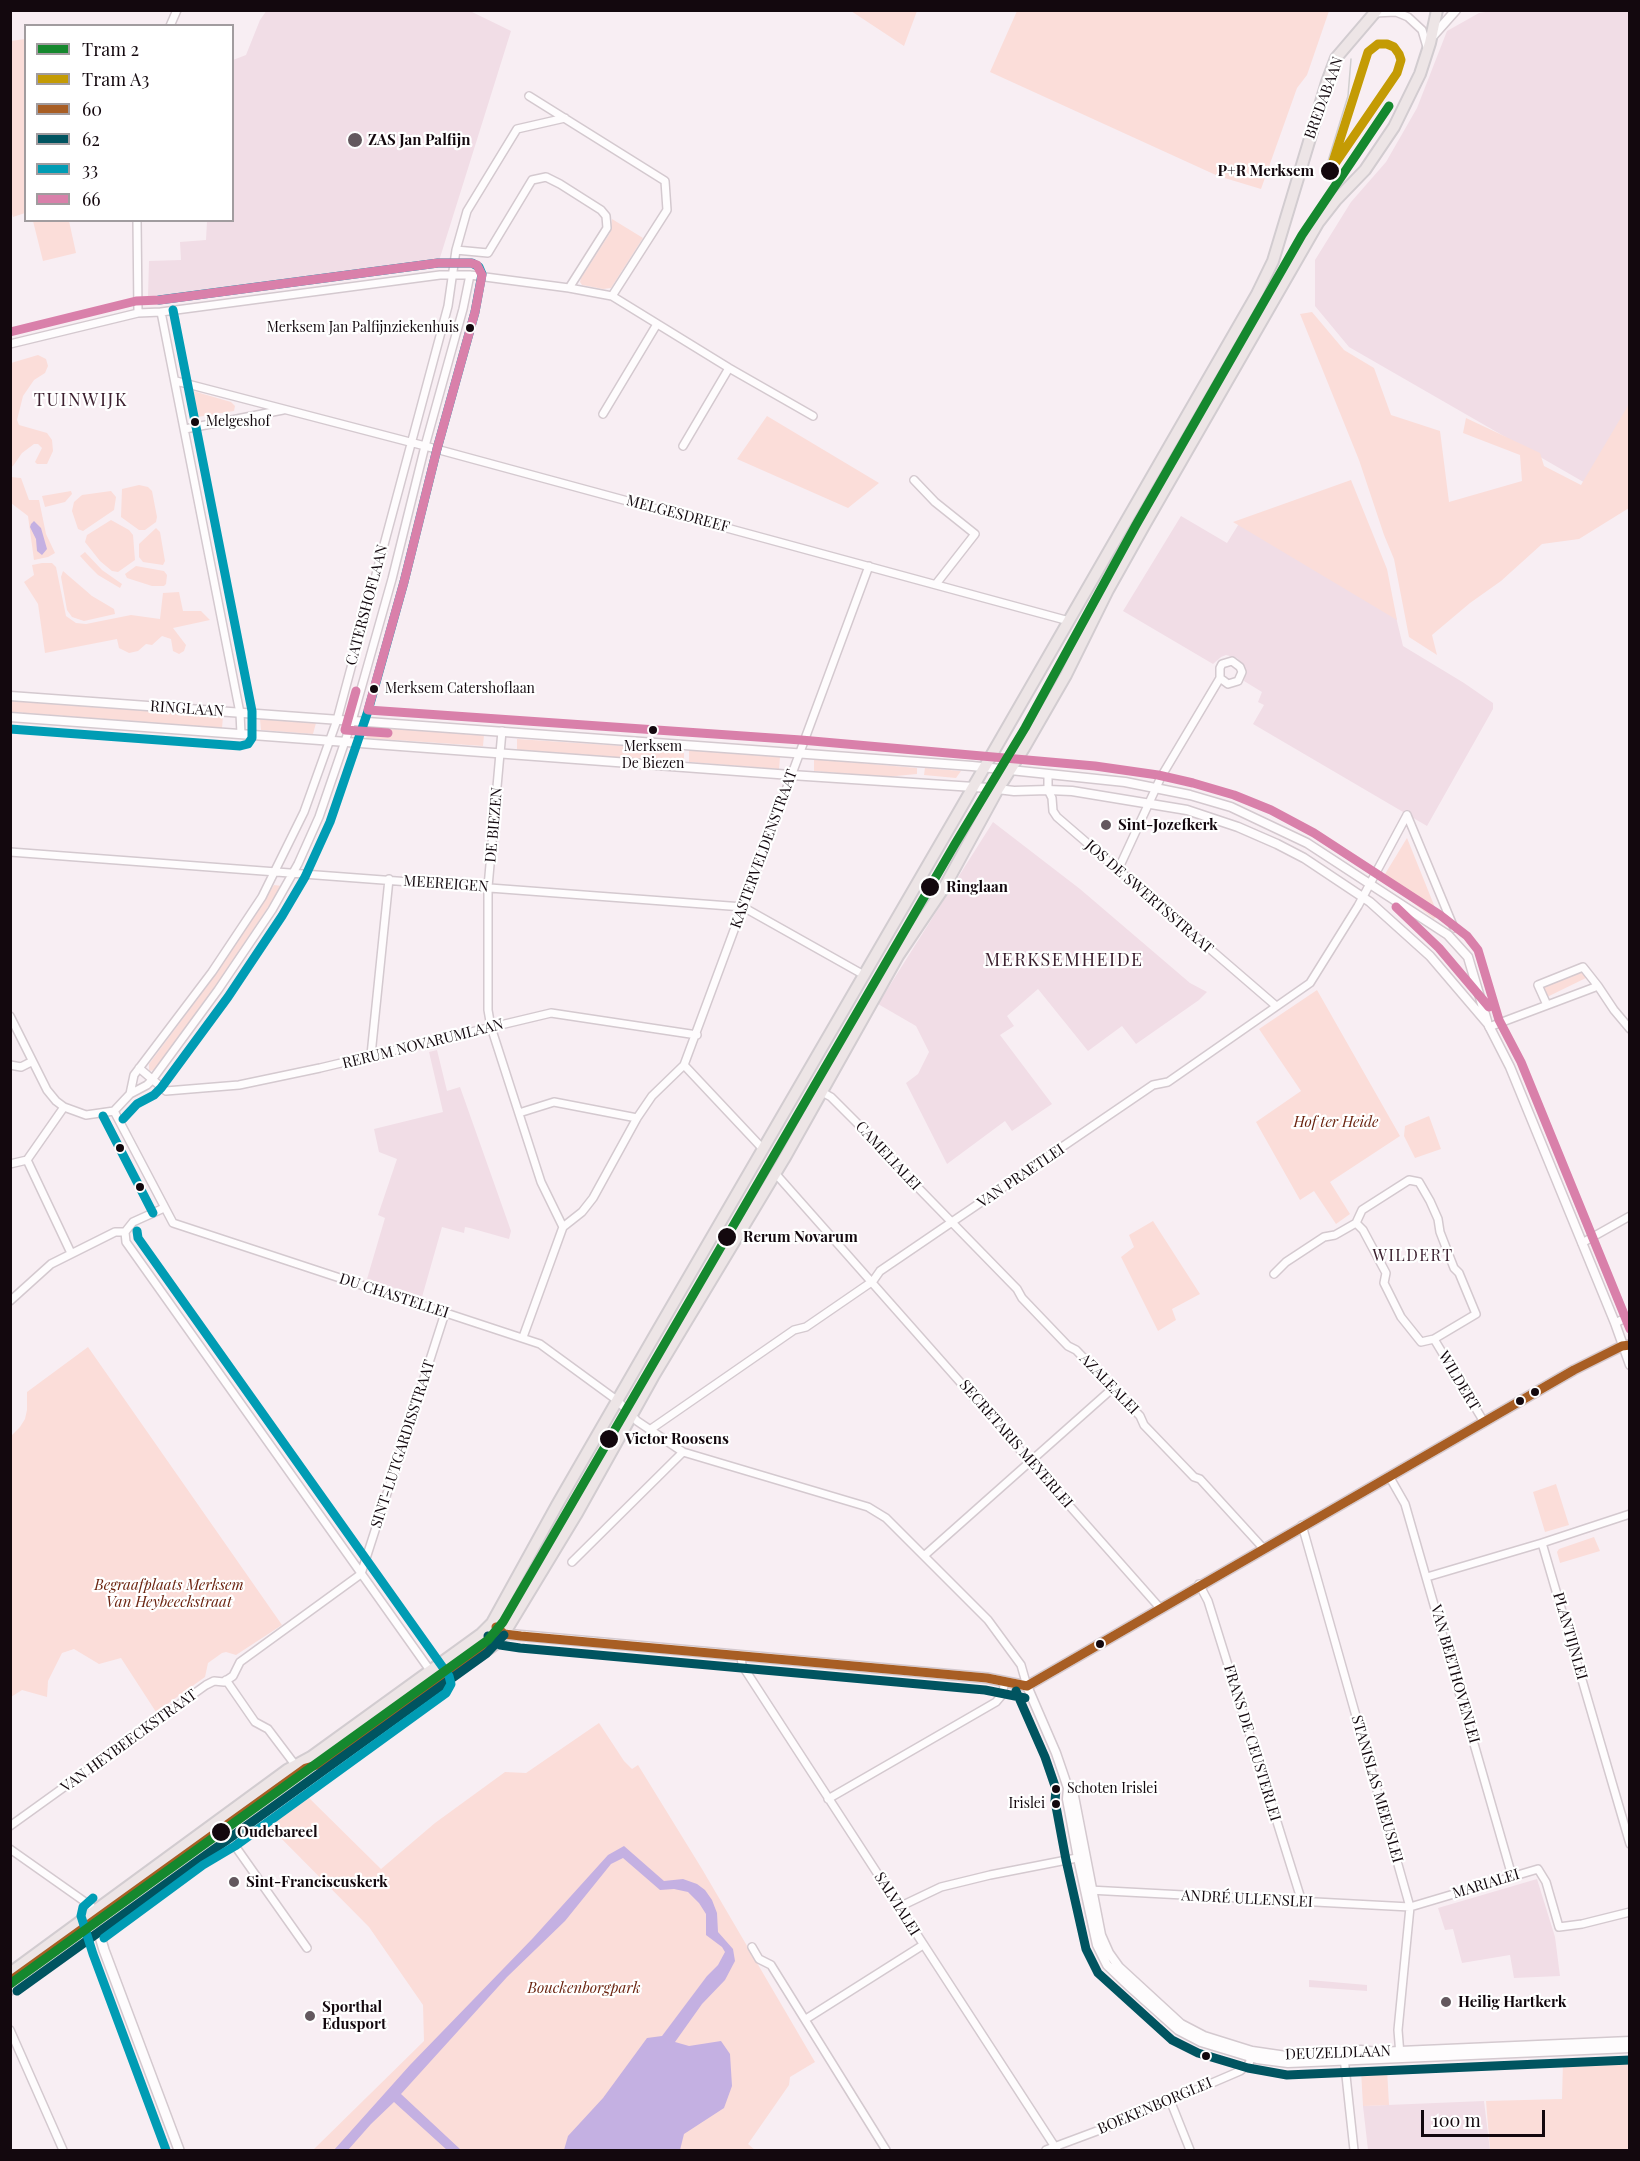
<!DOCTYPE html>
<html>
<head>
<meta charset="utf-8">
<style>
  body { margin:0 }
  #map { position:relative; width:1640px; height:2161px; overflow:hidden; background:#f8eef3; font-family:"Playfair Display",serif }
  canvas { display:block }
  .frame { position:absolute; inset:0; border:12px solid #13080e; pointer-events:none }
  .legend { position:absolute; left:24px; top:24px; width:210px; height:198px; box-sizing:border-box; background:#fff; border:2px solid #a19c9f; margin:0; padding:8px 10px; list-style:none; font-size:18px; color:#13080e }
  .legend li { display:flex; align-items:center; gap:12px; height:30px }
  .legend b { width:30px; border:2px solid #a19c9f }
  .scale { position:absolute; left:1421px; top:2110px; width:124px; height:27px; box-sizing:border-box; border:3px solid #13080e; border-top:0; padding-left:8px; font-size:18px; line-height:21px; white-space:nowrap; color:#13080e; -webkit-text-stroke:4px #fff; paint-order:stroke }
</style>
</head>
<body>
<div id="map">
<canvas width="1640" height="2161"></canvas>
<div class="frame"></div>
<ul class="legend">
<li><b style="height:8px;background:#15882e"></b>Tram 2</li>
<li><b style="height:8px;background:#c49b04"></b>Tram A3</li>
<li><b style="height:8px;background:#a85e24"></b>60</li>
<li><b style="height:8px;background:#005460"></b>62</li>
<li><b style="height:8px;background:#009cb4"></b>33</li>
<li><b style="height:8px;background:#d980aa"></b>66</li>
</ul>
<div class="scale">100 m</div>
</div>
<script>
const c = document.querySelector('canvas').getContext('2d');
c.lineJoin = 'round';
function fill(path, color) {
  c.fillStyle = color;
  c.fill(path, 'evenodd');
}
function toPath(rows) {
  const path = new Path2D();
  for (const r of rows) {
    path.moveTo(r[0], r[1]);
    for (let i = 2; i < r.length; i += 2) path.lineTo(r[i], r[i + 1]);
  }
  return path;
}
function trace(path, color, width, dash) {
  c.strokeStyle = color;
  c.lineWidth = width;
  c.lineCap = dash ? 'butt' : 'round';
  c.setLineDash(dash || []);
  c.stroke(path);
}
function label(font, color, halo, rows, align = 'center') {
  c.font = font + ' "Playfair Display",serif';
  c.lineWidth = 4.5;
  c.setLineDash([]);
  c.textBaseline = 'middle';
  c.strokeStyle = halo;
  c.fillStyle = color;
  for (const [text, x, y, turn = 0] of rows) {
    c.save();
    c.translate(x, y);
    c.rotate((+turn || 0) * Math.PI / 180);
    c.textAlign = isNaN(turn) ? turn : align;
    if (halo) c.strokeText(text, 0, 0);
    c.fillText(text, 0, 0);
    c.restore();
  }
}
fill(toPath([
  [267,10,470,11,511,31,438,264,156,303,148,296,149,261,181,260,180,242,206,240,207,221,232,220,233,60,246,55,260,20],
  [1492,11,1629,11,1629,412,1587,484,1349,347,1315,306,1315,260,1351,202,1386,162,1417,108,1447,31,1479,13],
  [1181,516,1227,543,1240,522,1395,613,1403,646,1464,683,1493,703,1493,709,1427,826,1253,724,1264,705,1258,702,1262,692,1244,681,1245,668,1237,658,1226,655,1221,657,1213,664,1123,611],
  [993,822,1080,889,1190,983,1207,992,1199,1000,1136,1044,1122,1026,1088,1051,1038,989,1007,1016,1014,1026,1000,1035,1052,1104,1012,1131,1005,1121,947,1164,906,1083,918,1074,929,1052,916,1026,878,1004],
  [437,1050,447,1091,460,1087,511,1231,509,1239,470,1228,465,1227,464,1233,442,1227,422,1297,367,1279,385,1218,378,1215,397,1159,379,1152,374,1129,443,1112,429,1052],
  [1537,1879,1555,1937,1560,1976,1514,1978,1510,1955,1462,1963,1453,1929,1445,1930,1438,1908],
  [1309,1980,1367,1985,1367,1991,1309,1987],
  [1484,2101,1490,2150,1368,2150,1363,2106]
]), '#f1dde6');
fill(toPath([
  [851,11,917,10,917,11,904,46],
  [1017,11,1017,10,1329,11,1307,75,1297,88,1261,189,1218,176,990,72],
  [25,39,25,213,13,217,10,208,11,41],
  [612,219,643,238,611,288,603,289,582,285,580,282,581,278,610,233],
  [33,221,69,221,76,253,43,261],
  [1312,312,1344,350,1374,368,1391,415,1440,431,1449,502,1522,481,1520,455,1463,433,1466,418,1540,453,1544,466,1581,485,1629,404,1629,508,1579,539,1542,544,1501,581,1470,603,1432,635,1437,655,1409,637,1394,559,1384,535,1359,460,1300,314],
  [38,355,46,359,48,366,45,373,34,380,23,396,17,420,19,425,47,433,52,440,53,451,47,464,37,464,35,462,42,448,38,444,34,444,22,453,13,466,11,467,11,363],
  [193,391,231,402,235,406,234,411,191,418,186,395,189,392],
  [767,416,879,483,848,508,737,459],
  [11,477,21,478,29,500,39,500,46,534,55,553,48,557,34,560,28,516,11,503],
  [1351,480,1387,569,1397,620,1233,522],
  [139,485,148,487,152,491,157,517,156,522,145,530,139,530,121,517,122,489],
  [71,491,72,494,65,502,45,507,42,496],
  [111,491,116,497,114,510,83,531,78,529,72,511,74,502,82,495],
  [111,520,129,530,133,535,135,560,118,572,112,571,100,561,85,542,87,535],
  [156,528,160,532,165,561,163,565,143,562,139,557,139,544],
  [85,552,102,570,122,584,120,588,98,575,90,567,80,556],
  [42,563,52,563,56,567,66,616,76,623,86,624,131,615,160,619,163,593,179,592,183,611,201,611,210,620,173,628,186,645,184,651,179,654,173,651,171,639,162,636,152,645,146,644,138,651,129,653,119,648,117,639,45,653,38,604,24,582,34,575,32,565],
  [136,566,164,571,167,575,166,584,164,586,152,586,127,578,125,574],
  [63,571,92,596,114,609,115,614,84,621,72,617,67,610,61,577],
  [10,700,223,716,222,728,11,712],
  [260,719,316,723,313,734,261,730],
  [369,727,484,735,483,746,366,738],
  [517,739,684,750,684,762,517,750],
  [689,750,780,757,779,769,689,762],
  [814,759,917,768,917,774,885,777,814,771],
  [925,768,961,771,956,778,924,775],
  [1407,838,1438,915,1434,919,1382,879],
  [274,885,282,886,214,989,155,1070,149,1071,149,1064,207,986],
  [1582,970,1588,977,1545,998,1542,986],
  [1317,990,1400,1136,1330,1182,1350,1214,1336,1224,1314,1191,1300,1200,1256,1122,1301,1091,1259,1029],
  [1429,1116,1441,1149,1415,1158,1404,1136,1405,1126],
  [1153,1221,1200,1294,1172,1309,1176,1320,1158,1331,1121,1257,1134,1247,1129,1235],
  [88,1347,282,1625,236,1655,226,1652,222,1653,208,1663,205,1677,156,1712,121,1658,99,1664,74,1649,62,1653,48,1681,47,1697,22,1690,11,1697,11,1436,20,1427,25,1419,27,1410,27,1392],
  [1556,1484,1569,1525,1545,1532,1533,1492],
  [1594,1537,1600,1551,1560,1563,1557,1552,1559,1549],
  [599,1723,624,1761,632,1769,638,1765,702,1869,815,2062,790,2077,789,2085,748,2144,755,2150,313,2150,424,2041,423,2005,369,1927,265,1822,303,1792,381,1869,435,1823,505,1772,526,1773],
  [1629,2059,1629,2150,1490,2150,1486,2101,1562,2099,1563,2061],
  [1387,2069,1389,2105,1363,2106,1361,2070]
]), '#fbddd9');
fill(toPath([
  [34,521,41,528,47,549,42,555,37,551,36,539,30,527,31,524],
  [624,1846,664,1881,683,1879,697,1884,705,1890,712,1900,717,1913,718,1932,733,1949,735,1961,725,1980,702,2004,675,2042,689,2046,721,2041,730,2054,732,2086,724,2108,684,2134,680,2150,564,2150,568,2136,603,2098,647,2038,662,2036,707,1976,718,1965,725,1952,722,1947,706,1935,706,1914,699,1903,688,1892,674,1889,660,1890,623,1858,611,1864,565,1921,507,1977,401,2094,461,2150,447,2150,394,2102,371,2124,348,2150,334,2150,410,2065,533,1938,608,1855]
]), '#c4b0e2');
const minor = toPath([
  [1374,13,1396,12,1408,17,1422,30,1427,47],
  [170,26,177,10],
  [529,96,665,181,667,210,612,296],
  [137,220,138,313],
  [456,250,488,253,532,180,546,177,560,184,601,210,606,216,607,228,569,288],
  [161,312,240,713,241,734],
  [10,344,138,313,161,312,440,275,470,275,569,288,612,296,729,368,813,416],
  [176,381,425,446,1069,621],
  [603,414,657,324],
  [185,429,283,410],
  [683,446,729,368],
  [914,480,935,502,975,534,936,584],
  [502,731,488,887,488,1010,491,1027,541,1182,563,1227],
  [1048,774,1048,790,1052,798,1053,811,1057,817,1275,1005],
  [1407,815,1454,928],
  [10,852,743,907,864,975],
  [1118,870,1161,777,1220,678,1220,668,1222,664,1232,661,1240,667,1242,672,1238,681,1228,684,1220,678],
  [1547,1005,1538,985,1583,967,1598,986],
  [10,1016,47,1090,56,1101,64,1107,86,1115,114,1111,130,1094,147,1085,152,1080,218,990,272,910,298,864,319,817,352,721,392,579,425,446,463,309,470,275],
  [1489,1027,1598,986,1614,1010,1630,1029],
  [371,1055,389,879],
  [10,1065,21,1067,31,1062],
  [684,1065,763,1149],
  [139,1068,166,1091,239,1085,320,1068,551,1013,697,1035],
  [822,1092,831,1097,889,1155,892,1161,1017,1289,1022,1298,1068,1346,1076,1350,1140,1416,1144,1425,1194,1477,1200,1479,1263,1548],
  [130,1094,134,1075,212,972,262,897,304,812,337,720,448,306,456,250,467,211,517,129,565,118],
  [114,1111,173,1223,540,1344,618,1401,637,1421,683,1452,868,1507,886,1518,988,1620,1021,1665,1027,1686],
  [519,1113,554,1102,637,1118],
  [27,1160,71,1253],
  [27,1160,64,1107],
  [10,1164,27,1160],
  [775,1173,1160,1608],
  [563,1227,582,1212,593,1198,637,1118,652,1096,684,1065,869,566],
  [125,1232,126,1242,131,1249,439,1683],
  [1582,1243,1630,1216],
  [1274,1274,1286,1262,1324,1237,1335,1235,1356,1223],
  [10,1301,51,1264,115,1232,125,1232,133,1222,164,1208],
  [1615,1323,1630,1316],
  [523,1337,563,1227],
  [1434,1339,1421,1342,1401,1317,1384,1283,1386,1273,1363,1230,1356,1223,1362,1210,1409,1180,1419,1182,1430,1201,1438,1219,1440,1232,1454,1268,1459,1273,1476,1314,1434,1339,1484,1422],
  [651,1429,794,1330,806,1327,873,1281,880,1271,1153,1085,1168,1082,1310,983,1358,906,1407,815],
  [1389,1476,1405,1504,1512,1876],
  [1302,1525,1410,1907,1398,2030,1400,2055],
  [1542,1543,1630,1514],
  [925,1555,1113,1388],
  [572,1562,683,1452],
  [1427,1577,1542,1543,1630,1844],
  [1199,1584,1208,1601,1302,1902],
  [741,1655,742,1665,1057,2150],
  [226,1680,255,1722,268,1729,296,1766],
  [828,1799,996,1702,1002,1695,1005,1681],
  [10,1826,206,1685,214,1681,224,1682,233,1676,240,1662,361,1574,445,1313],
  [228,1836,307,1948],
  [10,1849,88,1904,92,1907,93,1913],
  [1089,1890,1410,1907,1538,1869,1546,1882,1559,1927,1582,1924,1630,1912],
  [899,1907,941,1887,990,1875,1082,1857],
  [752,1947,759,1959,771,1965,886,2150],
  [806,2019,923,1945],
  [10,2030,63,2150],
  [1344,2057,1354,2150],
  [1170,2100,1190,2150],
  [1046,2150,1121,2122,1240,2071,1249,2064,1252,2054]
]);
const tertiary = toPath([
  [1432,37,1456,10],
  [10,696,972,766,1125,782,1190,795,1231,807,1307,843,1448,935,1468,957,1487,1021],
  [10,717,791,775,989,788,1014,791,1048,790,1072,791,1187,810,1238,827,1277,844,1304,858,1370,902,1430,956,1488,1024,1510,1067,1615,1323,1630,1365],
  [1027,1686,1056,1753,1068,1788,1074,1796,1101,1935,1109,1953,1119,1967,1181,2024,1204,2036,1252,2051,1293,2057,1361,2050,1377,2052,1630,2041],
  [1068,1788,1067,1799,1078,1858,1097,1945,1107,1965,1130,1987,1178,2030,1201,2042,1257,2059,1288,2063,1630,2048]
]);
const secondary = toPath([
  [492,1623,504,1634,987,1678,1027,1686,1574,1370,1622,1346,1630,1345],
  [93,1913,104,1950,179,2150]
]);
const primary = toPath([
  [10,1973,287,1770,311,1757,481,1634,492,1623,557,1505,655,1335,961,808,1257,294,1273,261,1327,82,1336,58,1377,10],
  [10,1989,46,1963,57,1957,196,1855,228,1836,360,1739,494,1645,504,1634,576,1515,653,1377,784,1159,898,956,945,886,998,789,1024,748,1066,675,1108,590,1145,524,1318,223,1336,200,1365,170,1394,127,1420,74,1430,43,1437,10]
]);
trace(minor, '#d4c9cf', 10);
trace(tertiary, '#d4c9cf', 11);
trace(secondary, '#d4c9cf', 12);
trace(primary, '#d2ccd0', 14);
trace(minor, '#fefcfd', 7);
trace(tertiary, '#fefcfd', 8);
trace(secondary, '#fefcfd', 9);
trace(primary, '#ede5e6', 10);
trace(toPath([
  [1324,174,1348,96,1351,59]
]), '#d0cecf', 1.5);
trace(toPath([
  [496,1627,504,1634,521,1636,987,1678,1027,1686],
  [1027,1686,1574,1370,1622,1346,1630,1345],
  [10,1981,306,1768,328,1762,429,1690,452,1676,494,1645,504,1634]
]), '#a85e24', 9);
trace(toPath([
  [488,1636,500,1645,520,1648,985,1690,1025,1698],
  [1016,1691,1045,1757,1056,1789,1055,1801,1066,1860,1086,1949,1098,1973,1172,2040,1198,2053,1248,2068,1287,2075,1630,2060],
  [17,1991,487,1653,504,1635]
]), '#005460', 9);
trace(toPath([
  [10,729,240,746,248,744,252,738,252,711,173,310],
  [103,1116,153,1213],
  [123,1119,137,1104,154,1095,161,1088,228,997,282,916,305,877,330,822,368,711,404,582,437,449,475,312,482,274,479,267,472,263,438,263,159,300],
  [93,1898,83,1907,81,1916,93,1954,166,2150],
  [104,1938,203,1865,235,1846,446,1693,451,1684,449,1676,138,1238,137,1231]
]), '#009cb4', 9);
trace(toPath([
  [10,332,136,301,160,300,438,263,471,263,477,265,482,275,475,312,437,449,404,582,368,710,801,740,1095,766,1158,775,1193,783,1234,795,1271,810,1314,833,1440,915,1467,936,1478,950,1499,1020,1521,1062,1630,1329],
  [356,691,345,730,388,733],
  [1396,907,1439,948,1489,1007]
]), '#d980aa', 9);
trace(toPath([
  [10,1984,488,1640,503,1622,955,844,1025,728,1136,525,1302,235,1389,106]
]), '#15882e', 9);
trace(toPath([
  [1378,44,1387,44,1394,47,1399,54,1401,60,1397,73,1330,171,1368,52,1378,44]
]), '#c49b04', 9);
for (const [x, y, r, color] of [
  [355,140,8,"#63585e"],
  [1330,171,10,"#13080e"],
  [470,328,5,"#13080e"],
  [195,422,5,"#13080e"],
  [374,689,5,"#13080e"],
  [653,730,5,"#13080e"],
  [1106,825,6,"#63585e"],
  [930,887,10,"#13080e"],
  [120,1148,5,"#13080e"],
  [140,1187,5,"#13080e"],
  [727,1237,10,"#13080e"],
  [1535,1392,5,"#13080e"],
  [1520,1401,5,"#13080e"],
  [609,1439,10,"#13080e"],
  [1100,1644,5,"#13080e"],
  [1056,1789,5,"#13080e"],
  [1056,1804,5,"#13080e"],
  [221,1832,10,"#13080e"],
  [234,1882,6,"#63585e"],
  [1446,2002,6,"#63585e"],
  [310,2016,6,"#63585e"],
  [1206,2056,5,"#13080e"]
]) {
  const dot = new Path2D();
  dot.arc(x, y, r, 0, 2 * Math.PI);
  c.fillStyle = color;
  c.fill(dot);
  trace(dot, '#fff', 2);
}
label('14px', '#13080e', '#fff', [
  ["Merksem Jan Palfijnziekenhuis",459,328,"right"],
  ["Melgeshof",206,422],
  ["Merksem Catershoflaan",385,689],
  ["Merksem",653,747,"center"],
  ["De Biezen",653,764,"center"],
  ["Schoten Irislei",1067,1789],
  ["Irislei",1045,1804,"right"]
], 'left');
label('15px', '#13080e', '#fff', [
  ["BREDABAAN",1324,98,-70],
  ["MELGESDREEF",678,514,15],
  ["CATERSHOFLAAN",367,605,-75],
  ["RINGLAAN",187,709,4],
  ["DE BIEZEN",494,825,-85],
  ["KASTERVELDENSTRAAT",764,849,-70],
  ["MEEREIGEN",446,884,4],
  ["JOS DE SWERTSSTRAAT",1149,897,41],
  ["RERUM NOVARUMLAAN",423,1044,-14],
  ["CAMELIALEI",888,1156,47],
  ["VAN PRAETLEI",1021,1176,-34],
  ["DU CHASTELLEI",394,1296,18],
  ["WILDERT",1459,1381,59],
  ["AZALEALEI",1109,1384,46],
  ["SINT-LUTGARDISSTRAAT",403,1444,-72],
  ["SECRETARIS MEYERLEI",1016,1444,49],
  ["PLANTIJNLEI",1570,1636,74],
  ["VAN BEETHOVENLEI",1455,1674,74],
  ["VAN HEYBEECKSTRAAT",129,1741,-36],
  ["FRANS DE CEUSTERLEI",1252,1743,73],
  ["STANISLAS MEEUSLEI",1377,1789,74],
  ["MARIALEI",1486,1884,-17],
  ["ANDRÉ ULLENSLEI",1247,1899,3],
  ["SALVIALEI",897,1904,58],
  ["DEUZELDLAAN",1338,2053,-2],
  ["BOEKENBORGLEI",1155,2106,-23]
]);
label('bold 15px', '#13080e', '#fff', [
  ["ZAS Jan Palfijn",368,140],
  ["Sint-Jozefkerk",1118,825],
  ["Sint-Franciscuskerk",246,1882],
  ["Heilig Hartkerk",1458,2002],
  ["Sporthal",322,2007],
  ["Edusport",322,2024]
], 'left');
label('bold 15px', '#13080e', '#fff', [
  ["P+R Merksem",1314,171,"right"],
  ["Ringlaan",946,887],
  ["Rerum Novarum",743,1237],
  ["Victor Roosens",625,1439],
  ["Oudebareel",237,1832]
], 'left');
label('italic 15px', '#6b2410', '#fff', [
  ["Hof ter Heide",1336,1122],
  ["Begraafplaats Merksem",169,1585],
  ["Van Heybeeckstraat",169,1602],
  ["Bouckenborgpark",584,1988]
]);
c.letterSpacing = '1.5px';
label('16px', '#3c202f', '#fff', [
  ["WILDERT",1413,1256]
]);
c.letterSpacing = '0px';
c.letterSpacing = '1.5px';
label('18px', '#3c202f', '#fff', [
  ["TUINWIJK",81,400],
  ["MERKSEMHEIDE",1064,960]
]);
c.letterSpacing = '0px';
</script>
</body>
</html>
